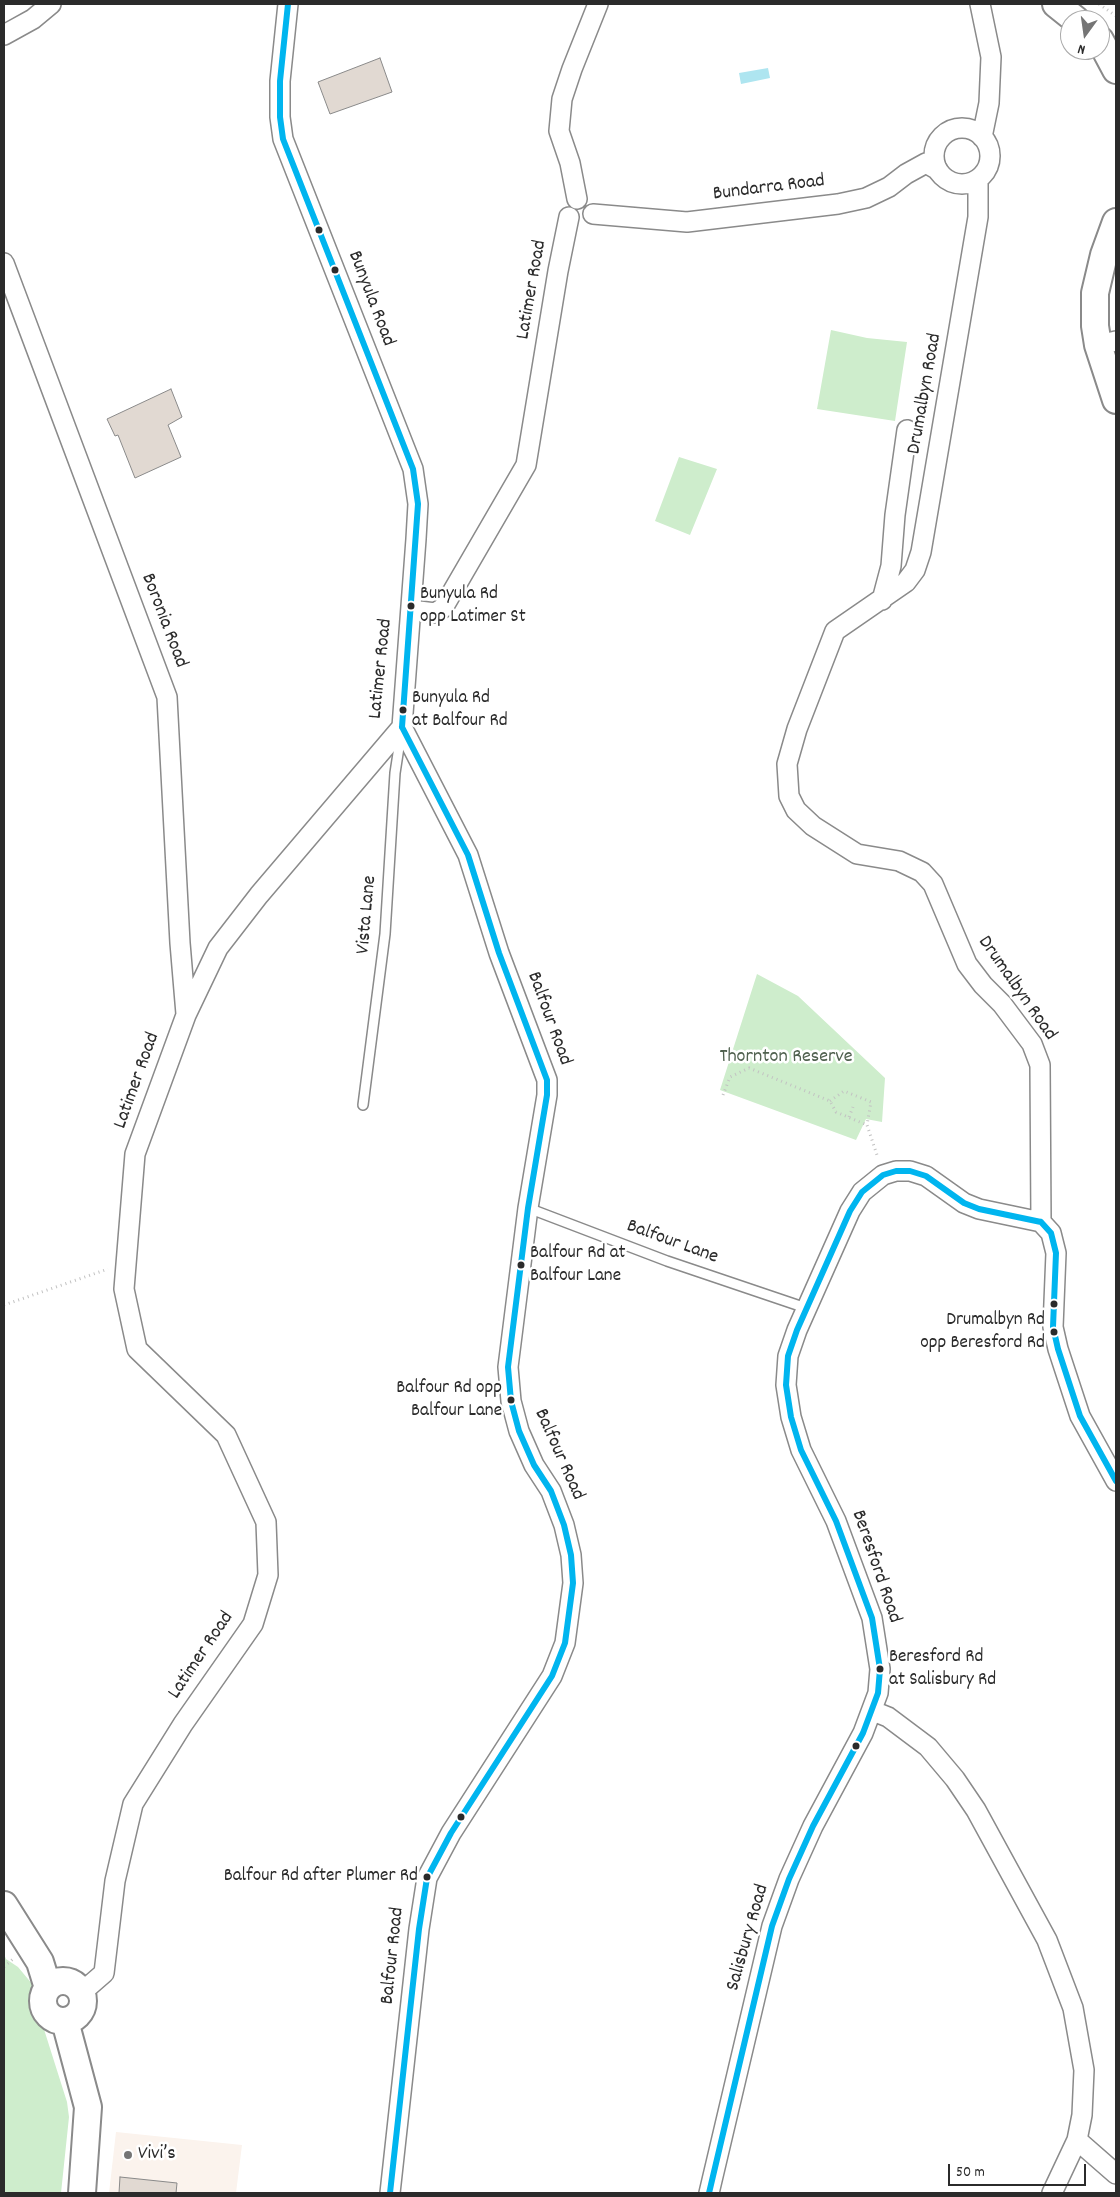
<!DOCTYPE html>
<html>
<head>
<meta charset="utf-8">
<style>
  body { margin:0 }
  #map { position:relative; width:1120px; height:2197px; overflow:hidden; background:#fff; font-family:Dekko,sans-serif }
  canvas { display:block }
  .frame { position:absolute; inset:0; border:5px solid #2b2b2b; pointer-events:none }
  .north { position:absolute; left:1060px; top:10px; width:50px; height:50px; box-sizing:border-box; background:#fff; border:1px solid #aaa; border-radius:50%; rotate:194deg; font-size:14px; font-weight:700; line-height:20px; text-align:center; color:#2b2b2b }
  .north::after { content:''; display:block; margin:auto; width:18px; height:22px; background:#757575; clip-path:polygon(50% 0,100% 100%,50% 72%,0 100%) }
  .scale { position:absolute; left:948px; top:2164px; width:138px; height:22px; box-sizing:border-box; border:2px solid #2b2b2b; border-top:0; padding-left:6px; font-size:15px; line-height:18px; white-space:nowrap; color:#2b2b2b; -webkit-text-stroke:4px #fff; paint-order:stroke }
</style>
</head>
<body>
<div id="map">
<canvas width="1120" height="2197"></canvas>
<div class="frame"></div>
<div class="north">N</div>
<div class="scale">50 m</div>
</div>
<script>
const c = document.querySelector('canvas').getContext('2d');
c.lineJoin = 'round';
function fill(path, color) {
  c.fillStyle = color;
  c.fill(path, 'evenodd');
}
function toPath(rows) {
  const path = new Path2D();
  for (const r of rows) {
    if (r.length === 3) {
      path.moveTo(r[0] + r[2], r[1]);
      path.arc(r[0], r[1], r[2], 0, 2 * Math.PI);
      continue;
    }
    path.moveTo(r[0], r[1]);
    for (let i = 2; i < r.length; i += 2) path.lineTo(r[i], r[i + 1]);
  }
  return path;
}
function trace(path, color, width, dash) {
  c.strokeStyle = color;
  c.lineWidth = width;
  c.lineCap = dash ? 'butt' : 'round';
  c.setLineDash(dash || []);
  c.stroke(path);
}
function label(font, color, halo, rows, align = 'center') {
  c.font = font + ' Dekko,sans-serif';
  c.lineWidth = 5;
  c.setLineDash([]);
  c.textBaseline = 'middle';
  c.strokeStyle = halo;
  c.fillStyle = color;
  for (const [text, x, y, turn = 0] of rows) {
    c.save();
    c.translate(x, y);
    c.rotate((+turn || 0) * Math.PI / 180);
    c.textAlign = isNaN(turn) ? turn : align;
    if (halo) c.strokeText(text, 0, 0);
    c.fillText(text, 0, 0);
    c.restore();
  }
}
fill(toPath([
  [116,2132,242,2145,236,2193,109,2193]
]), '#fbf3ed');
fill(toPath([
  [831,330,867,338,907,342,895,421,817,409],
  [679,457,717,469,690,535,655,521],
  [757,974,798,996,885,1078,882,1122,866,1119,856,1140,720,1090],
  [4,1954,6,1959,18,1967,33,1985,42,2023,67,2102,69,2117,61,2193,4,2193]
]), '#ceedcc');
fill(toPath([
  [768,68,770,78,741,84,739,73]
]), '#aee5f0');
const building = toPath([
  [380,58,392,92,330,114,318,82,380,58],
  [171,389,182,417,168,425,181,457,135,478,118,435,115,436,107,419,171,389],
  [120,2177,177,2183,176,2193,119,2193,120,2177]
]);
fill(building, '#e1d9d2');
trace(building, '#8a8a8a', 1);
const lane = toPath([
  [363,1105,385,934,395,773,401,734],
  [528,1208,667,1261,806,1308]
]);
const street = toPath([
  [980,4,991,57,989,103,982,137],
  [4,35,33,19,51,4],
  [962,156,28],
  [978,179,978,217,921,552,915,570,906,582,835,631,797,729,787,764,789,796,796,810,813,826,857,854,899,861,922,872,933,884,967,964,983,985,1002,1004,1032,1044,1040,1065,1041,1222,1051,1233,1056,1253,1053,1327,1058,1349,1080,1416,1116,1481],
  [577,199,570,163,559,131,562,99,572,69,598,4],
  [593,214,687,222,838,204,866,198,889,187,906,174,926,163,938,170],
  [4,263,167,697,180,943,186,1014],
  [1098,345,1116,341],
  [882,600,891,566,895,515,907,430],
  [411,610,435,613,443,608,526,465,558,271,569,217],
  [873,1711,888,1717,928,1747,955,1779,976,1810,1047,1940,1073,2008,1084,2070,1082,2115,1077,2140,1052,2193],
  [81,1993,104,1973,115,1881,133,1804,183,1724,253,1624,268,1575,266,1522,226,1435,137,1349,124,1289,135,1154,186,1015,218,948,259,895,402,727,416,539,418,504,413,469,283,139,280,117,280,81,288,4],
  [1077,2140,1116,2174],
  [390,2193,419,1929,427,1878,451,1833,552,1676,565,1643,573,1583,571,1555,564,1525,551,1491,534,1465,519,1431,511,1401,508,1367,528,1208,547,1095,547,1080,499,953,468,855,402,727],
  [709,2193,772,1926,789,1879,813,1826,863,1733,878,1693,880,1669,872,1618,836,1521,801,1450,791,1417,786,1385,788,1356,797,1330,850,1211,862,1192,883,1175,896,1171,910,1171,926,1176,964,1203,979,1209,1041,1222]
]);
const secondary = toPath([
  [1056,4,1076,20],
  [1100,40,1116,70],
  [1116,222,1104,255,1095,293,1095,326,1098,345,1116,400],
  [4,1905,40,1962,48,1988],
  [63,2001,20],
  [65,2021,88,2107,82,2193]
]);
trace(lane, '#8a8a8a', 12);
trace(street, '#8a8a8a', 22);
trace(secondary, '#8a8a8a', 30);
trace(toPath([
  [1099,4,1116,16],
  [723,1095,730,1077,749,1068,830,1101,836,1112,867,1125],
  [830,1101,844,1091,871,1102,867,1125,878,1158],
  [849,1117,853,1107],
  [4,1305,108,1269],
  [4,1967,13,1959]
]), '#c2c2c2', 3, [1, 4]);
trace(lane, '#fff', 9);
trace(street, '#fff', 19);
trace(secondary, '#fff', 26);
trace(toPath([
  [288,4,280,81,280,117,283,139,413,469,418,504,402,727],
  [1041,1222,1051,1233,1056,1253,1053,1327,1058,1349,1080,1416,1116,1481],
  [390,2193,419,1929,427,1878,451,1833,552,1676,565,1643,573,1583,571,1555,564,1525,551,1491,534,1465,519,1431,511,1401,508,1367,528,1208,547,1095,547,1080,499,953,468,855,402,727],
  [709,2193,772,1926,789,1879,813,1826,863,1733,878,1693,880,1669,872,1618,836,1521,801,1450,791,1417,786,1385,788,1356,797,1330,850,1211,862,1192,883,1175,896,1171,910,1171,926,1176,964,1203,979,1209,1041,1222]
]), '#00b5ef', 6);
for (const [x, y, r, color] of [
  [319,230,4.5,"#2b2b2b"],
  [335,270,4.5,"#2b2b2b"],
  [411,606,4.5,"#2b2b2b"],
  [403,710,4.5,"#2b2b2b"],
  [521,1265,4.5,"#2b2b2b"],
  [1054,1304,4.5,"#2b2b2b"],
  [1054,1332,4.5,"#2b2b2b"],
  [511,1400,4.5,"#2b2b2b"],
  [880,1669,4.5,"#2b2b2b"],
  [856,1746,4.5,"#2b2b2b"],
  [461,1817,4.5,"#2b2b2b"],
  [427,1877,4.5,"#2b2b2b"],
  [128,2155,5,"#757575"]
]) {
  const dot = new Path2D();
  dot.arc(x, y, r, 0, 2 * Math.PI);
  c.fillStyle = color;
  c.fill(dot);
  trace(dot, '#fff', 2);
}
label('19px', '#2b2b2b', '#fff', [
  ["Bunyula Rd",420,595],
  ["opp Latimer St",420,618],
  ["Bunyula Rd",412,699],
  ["at Balfour Rd",412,722],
  ["Balfour Rd at",530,1254],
  ["Balfour Lane",530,1277],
  ["Drumalbyn Rd",1045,1321,"right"],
  ["opp Beresford Rd",1045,1344,"right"],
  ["Balfour Rd opp",502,1389,"right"],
  ["Balfour Lane",502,1412,"right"],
  ["Beresford Rd",889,1658],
  ["at Salisbury Rd",889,1681],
  ["Balfour Rd after Plumer Rd",418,1877,"right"]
], 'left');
label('20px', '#2b2b2b', '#fff', [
  ["Bundarra Road",769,189,-7],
  ["Latimer Road",533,290,-80],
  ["Bunyula Road",370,299,69],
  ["Drumalbyn Road",926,394,-80],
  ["Boronia Road",163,621,69],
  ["Latimer Road",382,669,-84],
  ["Vista Lane",368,915,-85],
  ["Drumalbyn Road",1016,989,55],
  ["Balfour Road",548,1019,70],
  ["Latimer Road",138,1081,-70],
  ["Balfour Lane",672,1243,20],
  ["Balfour Road",558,1455,66],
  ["Beresford Road",875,1567,71],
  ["Latimer Road",202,1656,-56],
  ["Salisbury Road",749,1938,-74],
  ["Balfour Road",394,1956,-84]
]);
label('20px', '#50614f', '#fff', [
  ["Thornton Reserve",786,1058]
]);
label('20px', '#2b2b2b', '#fff', [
  ["Vivi’s",138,2155]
], 'left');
</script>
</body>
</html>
